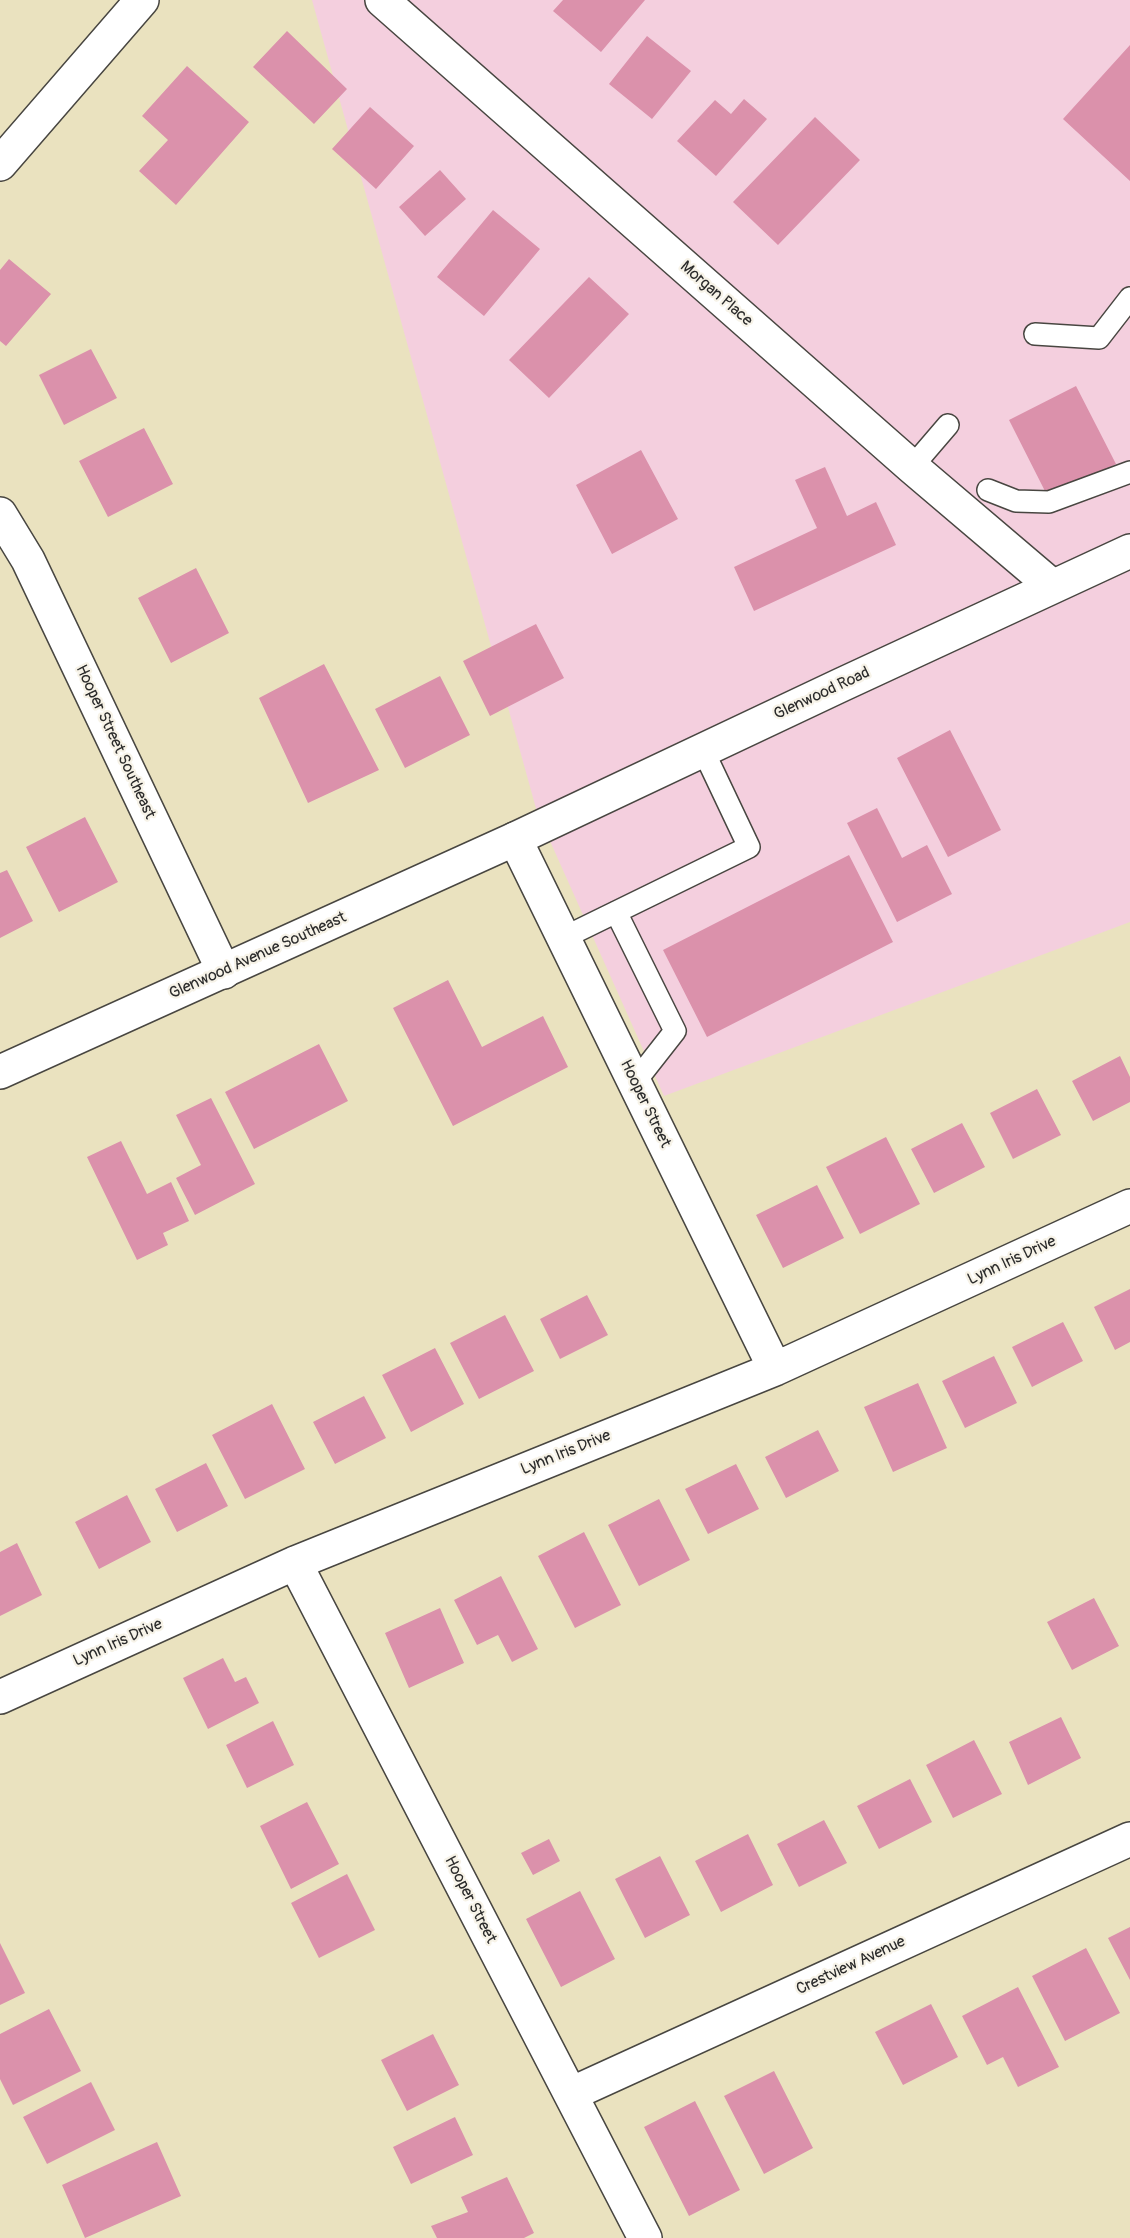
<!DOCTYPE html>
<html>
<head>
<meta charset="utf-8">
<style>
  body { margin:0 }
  canvas { display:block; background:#eae2bf }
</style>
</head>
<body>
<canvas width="1130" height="2238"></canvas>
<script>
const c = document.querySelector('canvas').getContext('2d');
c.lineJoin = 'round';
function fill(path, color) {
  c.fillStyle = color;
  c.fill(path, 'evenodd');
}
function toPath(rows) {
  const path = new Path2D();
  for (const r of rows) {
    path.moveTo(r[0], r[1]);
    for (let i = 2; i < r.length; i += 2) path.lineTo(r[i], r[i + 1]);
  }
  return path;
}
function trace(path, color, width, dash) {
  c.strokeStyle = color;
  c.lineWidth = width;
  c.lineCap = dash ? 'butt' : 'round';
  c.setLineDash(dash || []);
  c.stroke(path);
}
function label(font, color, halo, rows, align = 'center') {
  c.font = font + ' Pangolin,sans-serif';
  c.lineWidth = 4.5;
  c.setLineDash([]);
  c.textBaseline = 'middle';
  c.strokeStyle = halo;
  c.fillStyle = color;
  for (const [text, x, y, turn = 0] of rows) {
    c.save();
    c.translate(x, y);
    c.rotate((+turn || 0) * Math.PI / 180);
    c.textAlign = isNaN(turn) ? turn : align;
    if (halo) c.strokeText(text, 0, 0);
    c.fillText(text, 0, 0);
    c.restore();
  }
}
fill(toPath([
  [312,0,1130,0,1130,922,664,1096,537,812]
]), '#f4cfde');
fill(toPath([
  [563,0,645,0,601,52,553,11],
  [287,31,347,89,314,124,253,67],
  [647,36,691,71,652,119,609,84],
  [1130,45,1130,181,1063,119],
  [187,66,249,122,176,205,139,171,168,140,142,116],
  [744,99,767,119,716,176,677,141,715,100,731,114],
  [370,107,414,146,376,189,332,149],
  [815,117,860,160,778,245,733,202],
  [440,170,466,199,425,236,399,207],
  [493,210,540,249,484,316,437,277],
  [9,259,51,294,6,346,0,341,0,270],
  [589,277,629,314,549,398,509,360],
  [91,349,117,398,64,425,39,375],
  [1076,386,1116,464,1049,499,1009,420],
  [144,428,173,484,108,517,79,461],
  [641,450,678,519,612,554,576,485],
  [825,467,847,516,876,502,896,545,754,611,734,567,817,528,795,480],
  [196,568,229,633,171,663,138,598],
  [536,624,564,678,490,716,463,661],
  [324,664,379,770,308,803,259,698],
  [440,676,470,735,405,768,375,709],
  [950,730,1001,830,948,857,897,758],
  [877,808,902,858,927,845,952,894,897,922,847,823],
  [85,817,118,882,59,912,26,847],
  [849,855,893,942,707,1037,663,950],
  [7,870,33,921,0,938,0,873],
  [448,980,482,1047,543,1016,568,1067,453,1126,393,1008],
  [319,1044,348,1101,254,1149,225,1092],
  [1120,1056,1130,1077,1130,1102,1093,1121,1072,1081],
  [1037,1089,1061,1135,1013,1159,990,1113],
  [211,1098,255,1184,195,1215,176,1178,201,1165,176,1115],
  [962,1123,985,1167,934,1193,911,1149],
  [886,1137,920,1204,860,1234,826,1167],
  [121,1141,147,1194,171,1182,189,1221,163,1233,168,1245,137,1260,87,1157],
  [817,1185,844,1238,783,1268,756,1215],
  [1130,1289,1130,1342,1115,1350,1094,1307],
  [587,1295,608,1335,560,1359,540,1319],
  [505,1315,534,1371,479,1399,450,1343],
  [1063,1322,1083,1361,1032,1387,1012,1347],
  [435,1348,464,1404,411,1432,382,1375],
  [994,1356,1017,1403,965,1428,942,1381],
  [918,1383,947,1448,893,1472,864,1407],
  [364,1396,386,1438,335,1464,313,1422],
  [272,1404,305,1469,245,1499,212,1435],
  [818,1430,839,1471,786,1498,765,1457],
  [206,1463,228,1506,177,1532,155,1489],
  [736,1464,759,1509,708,1534,685,1489],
  [127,1495,151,1542,99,1569,75,1522],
  [659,1499,690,1560,639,1586,608,1525],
  [584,1532,621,1605,575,1628,538,1556],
  [17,1543,42,1595,0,1616,0,1552],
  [501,1576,538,1649,512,1662,498,1635,477,1645,454,1600],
  [1094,1598,1119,1646,1072,1670,1047,1622],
  [440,1608,464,1663,409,1688,385,1633],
  [223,1658,235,1682,246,1677,259,1703,208,1729,183,1678],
  [1061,1717,1081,1758,1028,1785,1009,1742],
  [273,1721,294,1765,247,1788,226,1745],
  [974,1740,1002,1794,953,1818,926,1765],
  [910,1779,932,1822,879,1849,857,1806],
  [307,1802,339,1864,291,1889,260,1826],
  [824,1820,847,1863,799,1887,777,1844],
  [748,1834,773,1885,721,1912,695,1861],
  [549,1839,560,1861,533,1875,521,1853],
  [660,1856,690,1915,645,1938,615,1879],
  [347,1874,375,1930,319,1958,291,1903],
  [580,1891,615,1959,561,1987,526,1919],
  [1130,1927,1130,1980,1108,1938],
  [0,1943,25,1993,0,2005],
  [1086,1948,1120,2013,1065,2041,1032,1976],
  [1018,1987,1059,2067,1018,2087,1003,2057,987,2065,962,2016],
  [931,2004,958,2057,903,2085,875,2032],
  [49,2009,81,2071,13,2105,0,2079,0,2034],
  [433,2034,459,2085,407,2111,381,2060],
  [774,2071,813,2148,764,2174,724,2096],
  [91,2082,115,2130,47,2164,23,2117],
  [695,2101,740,2190,689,2216,644,2127],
  [455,2117,473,2155,411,2184,393,2147],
  [157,2142,181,2196,85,2238,62,2185],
  [507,2177,534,2233,524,2238,437,2238,431,2226,468,2212,461,2197]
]), '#db91ab');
const service = toPath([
  [1035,334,1099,338,1130,298],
  [912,467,948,425],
  [988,490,1016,501,1049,502,1130,472],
  [616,912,675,1031,635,1082],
  [563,938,749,847,703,750]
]);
const minor = toPath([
  [382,0,912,467,1052,586],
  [0,164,142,0],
  [0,514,28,560,224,972],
  [515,839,775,1369],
  [295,1563,645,2238],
  [0,1697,295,1563,775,1369,1130,1206],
  [571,2094,1130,1839]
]);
const secondary = toPath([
  [0,1072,515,839,841,685,1130,551]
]);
trace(service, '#484641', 24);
trace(minor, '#484641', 36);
trace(secondary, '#484641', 36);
trace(service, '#fff', 21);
trace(minor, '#fff', 33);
trace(secondary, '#fff', 33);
label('16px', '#2b2b2b', '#f7f3e8', [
  ["Morgan Place",716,294,41],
  ["Glenwood Road",822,694,-25],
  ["Hooper Street Southeast",115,742,65],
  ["Glenwood Avenue Southeast",258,956,-24],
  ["Hooper Street",645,1104,64],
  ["Lynn Iris Drive",1012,1261,-25],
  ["Lynn Iris Drive",566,1453,-22],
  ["Lynn Iris Drive",118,1643,-24],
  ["Hooper Street",470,1900,63],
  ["Crestview Avenue",851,1966,-25]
]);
</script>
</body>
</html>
